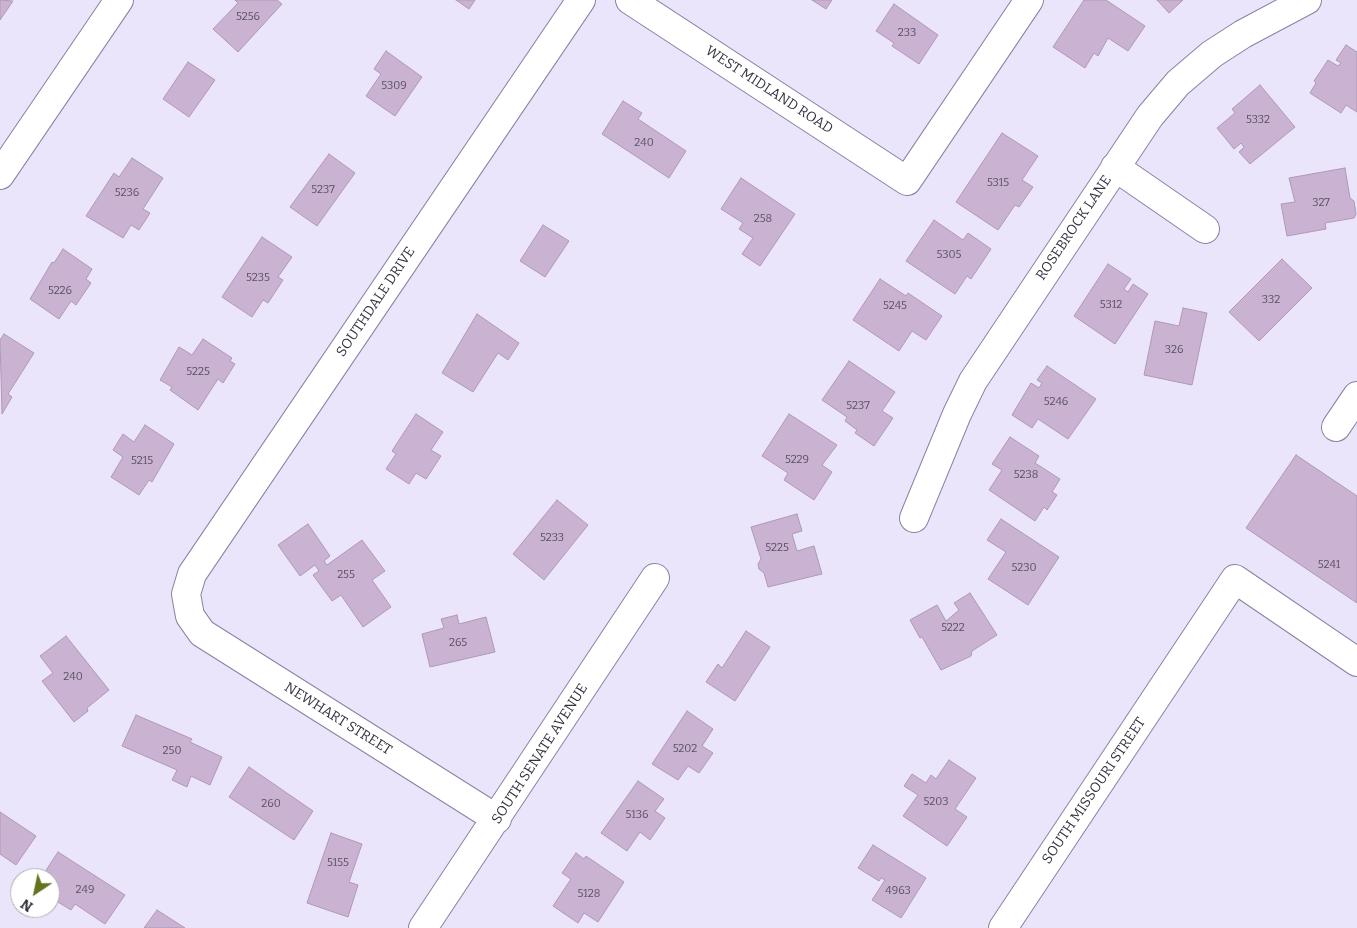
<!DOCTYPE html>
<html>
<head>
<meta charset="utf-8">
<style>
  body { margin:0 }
  #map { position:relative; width:1357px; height:928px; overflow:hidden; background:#ebe5fc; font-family:Bitter,serif }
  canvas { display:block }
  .north { position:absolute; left:10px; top:868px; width:50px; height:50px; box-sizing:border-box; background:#fff; border:1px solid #aeadb2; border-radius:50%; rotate:214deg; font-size:14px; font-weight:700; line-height:20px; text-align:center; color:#35313f }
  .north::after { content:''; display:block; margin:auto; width:18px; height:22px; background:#65721e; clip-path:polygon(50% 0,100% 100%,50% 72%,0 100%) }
</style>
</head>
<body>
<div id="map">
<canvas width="1357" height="928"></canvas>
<div class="north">N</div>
</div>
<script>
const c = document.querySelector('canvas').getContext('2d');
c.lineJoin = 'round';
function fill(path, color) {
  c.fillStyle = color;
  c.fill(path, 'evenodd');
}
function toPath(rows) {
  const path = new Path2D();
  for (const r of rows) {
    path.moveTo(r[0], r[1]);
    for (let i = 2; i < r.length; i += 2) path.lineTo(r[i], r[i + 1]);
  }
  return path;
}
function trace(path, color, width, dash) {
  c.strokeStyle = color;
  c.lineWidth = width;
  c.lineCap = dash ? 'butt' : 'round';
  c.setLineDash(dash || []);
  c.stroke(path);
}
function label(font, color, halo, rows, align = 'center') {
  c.font = font + ' Bitter,serif';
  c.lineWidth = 4.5;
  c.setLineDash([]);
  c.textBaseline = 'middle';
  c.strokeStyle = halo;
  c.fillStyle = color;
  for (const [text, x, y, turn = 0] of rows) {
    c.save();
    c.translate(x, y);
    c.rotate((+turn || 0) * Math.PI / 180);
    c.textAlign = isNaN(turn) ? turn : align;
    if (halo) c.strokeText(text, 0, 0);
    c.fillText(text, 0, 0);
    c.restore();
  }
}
const building = toPath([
  [0,0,13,1,0,20,0,0],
  [235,0,277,0,282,4,238,52,213,29,238,3,235,0],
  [456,0,475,0,469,9,456,0],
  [812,0,832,0,826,9,812,0],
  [1084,0,1106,0,1145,26,1128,51,1108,38,1098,56,1094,53,1085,68,1053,47,1084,0],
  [1157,0,1183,0,1169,13,1157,0],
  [894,4,938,35,919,64,892,46,894,43,876,31,894,4],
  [1346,45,1357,52,1357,112,1346,105,1341,113,1310,93,1316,83,1314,81,1328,60,1338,66,1341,63,1336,60,1346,45],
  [386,51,422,77,395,116,366,96,381,74,374,69,386,51],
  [188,62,215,80,189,117,163,99,188,62],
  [1260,85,1295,127,1250,164,1239,152,1244,147,1241,143,1234,149,1217,128,1235,113,1232,109,1260,85],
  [623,101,642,113,638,119,686,151,669,178,602,134,623,101],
  [1002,133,1038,156,1022,180,1033,187,1019,207,1015,205,998,230,956,202,1002,133],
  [329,154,355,173,317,226,290,207,329,154],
  [132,158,163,178,143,209,150,213,139,230,131,225,123,238,86,216,114,173,119,177,132,158],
  [1345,168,1350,198,1354,201,1356,214,1354,218,1325,223,1326,229,1287,236,1281,204,1295,202,1289,178,1345,168],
  [741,178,795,214,760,266,742,254,753,238,739,229,743,223,721,209,741,178],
  [934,220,963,240,968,233,991,249,971,279,967,276,955,294,906,261,934,220],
  [543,225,569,241,545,277,520,261,543,225],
  [262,237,292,257,278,277,283,280,268,303,263,300,252,317,222,297,262,237],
  [63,249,92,269,86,279,91,283,76,305,71,301,59,319,30,299,52,262,54,263,63,249],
  [1282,259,1312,288,1259,341,1229,312,1282,259],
  [1108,264,1131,279,1124,289,1128,292,1133,284,1148,294,1115,344,1074,316,1108,264],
  [880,279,906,296,908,293,942,316,926,340,912,331,899,351,853,320,880,279],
  [1183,308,1207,313,1192,385,1144,375,1155,321,1179,326,1183,308],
  [477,314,519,343,508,360,498,353,473,392,442,373,477,314],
  [4,334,34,353,8,394,12,397,2,414,0,340,4,334],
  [203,339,232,358,230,361,235,364,223,383,218,379,198,410,170,390,172,387,160,380,179,347,192,355,203,339],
  [849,361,895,392,882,411,893,418,874,446,855,433,857,430,845,421,847,417,822,400,849,361],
  [1047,366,1096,399,1068,439,1038,419,1032,428,1012,415,1031,383,1039,388,1042,383,1037,380,1047,366],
  [416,414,443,432,431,450,441,456,426,479,416,473,409,484,386,469,396,454,392,451,416,414],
  [789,414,837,445,822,465,832,472,814,500,784,480,788,473,762,456,789,414],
  [145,425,174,444,152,482,149,480,139,495,111,477,123,457,113,450,123,434,134,442,145,425],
  [1010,437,1039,456,1035,463,1060,479,1052,492,1057,495,1047,510,1044,507,1035,521,989,490,1002,470,992,464,1010,437],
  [1296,455,1357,496,1357,603,1246,528,1296,455],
  [557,500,588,525,544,580,513,554,557,500],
  [797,514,802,531,792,534,797,551,814,546,822,574,768,587,764,573,759,569,758,564,761,559,751,527,797,514],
  [1001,519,1059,557,1028,605,988,579,1006,552,987,540,1001,519],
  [308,524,330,556,324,561,327,565,362,540,385,571,372,580,391,607,363,627,341,595,332,601,313,575,319,571,315,565,300,576,278,545,308,524],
  [970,593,997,635,972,651,971,656,941,670,922,637,920,638,910,620,937,605,946,621,959,610,954,603,970,593],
  [457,615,459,624,486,617,495,652,430,667,422,634,444,628,441,619,457,615],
  [746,631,770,647,735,701,706,682,718,664,722,668,746,631],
  [66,636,109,690,87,708,88,711,74,722,42,681,53,673,40,656,66,636],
  [687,711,713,729,702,746,713,753,699,773,688,766,678,780,652,764,687,711],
  [136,715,192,739,190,742,222,757,210,785,191,776,187,787,172,780,177,770,122,746,136,715],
  [949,760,976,778,955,809,967,817,947,846,903,816,918,795,904,786,912,774,926,783,931,775,936,779,949,760],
  [249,767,313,811,294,840,229,797,249,767],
  [638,781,664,799,655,811,665,818,650,840,640,832,627,851,601,833,638,781],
  [0,812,36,836,16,865,0,854,0,812],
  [331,833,362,844,349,882,358,885,348,917,307,903,331,833],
  [873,845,926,878,901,918,872,900,885,880,881,878,879,881,858,868,873,845],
  [58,852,125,895,105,924,75,904,71,910,53,899,58,892,50,887,50,878,41,878,58,852],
  [576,853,584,859,586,856,624,882,598,922,584,913,578,923,553,906,571,879,562,873,576,853],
  [157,910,185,928,144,928,157,910]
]);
fill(building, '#cab2d2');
trace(building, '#af98b6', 1);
const minor = toPath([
  [630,0,907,181,1029,0],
  [1115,167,1205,229],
  [0,175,119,0],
  [1336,427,1357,396],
  [914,518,957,414,973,381,1150,116,1178,83,1212,54,1243,34,1307,0],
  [497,819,202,633,190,616,186,594,192,574,581,0],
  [423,928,655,578],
  [1003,928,1235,579,1357,662]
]);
trace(minor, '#8b81a2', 30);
trace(minor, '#fff', 28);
label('11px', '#5a5164', null, [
  ["5256",248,17],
  ["233",907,33],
  ["5309",394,86],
  ["5332",1258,120],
  ["240",644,143],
  ["5315",998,183],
  ["5237",323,190],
  ["5236",127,193],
  ["327",1321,203],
  ["258",763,219],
  ["5305",949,255],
  ["5235",258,278],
  ["5226",60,291],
  ["332",1271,300],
  ["5312",1111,305],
  ["5245",895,306],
  ["326",1174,350],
  ["5225",198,372],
  ["5246",1056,402],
  ["5237",858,406],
  ["5229",797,460],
  ["5215",142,461],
  ["5238",1026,475],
  ["5233",552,538],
  ["5225",777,548],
  ["5241",1329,565],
  ["5230",1024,568],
  ["255",346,575],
  ["5222",953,628],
  ["265",458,643],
  ["240",73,677],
  ["5202",685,749],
  ["250",172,751],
  ["5203",936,802],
  ["260",271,804],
  ["5136",637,815],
  ["5155",338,863],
  ["249",85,890],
  ["4963",898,891],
  ["5128",589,894]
]);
label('14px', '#35313f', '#fff', [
  ["WEST MIDLAND ROAD",769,90,33],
  ["ROSEBROCK LANE",1074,228,-56],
  ["SOUTHDALE DRIVE",376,302,-56],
  ["NEWHART STREET",338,719,32],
  ["SOUTH SENATE AVENUE",540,754,-57],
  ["SOUTH MISSOURI STREET",1094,791,-56]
]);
</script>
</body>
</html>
